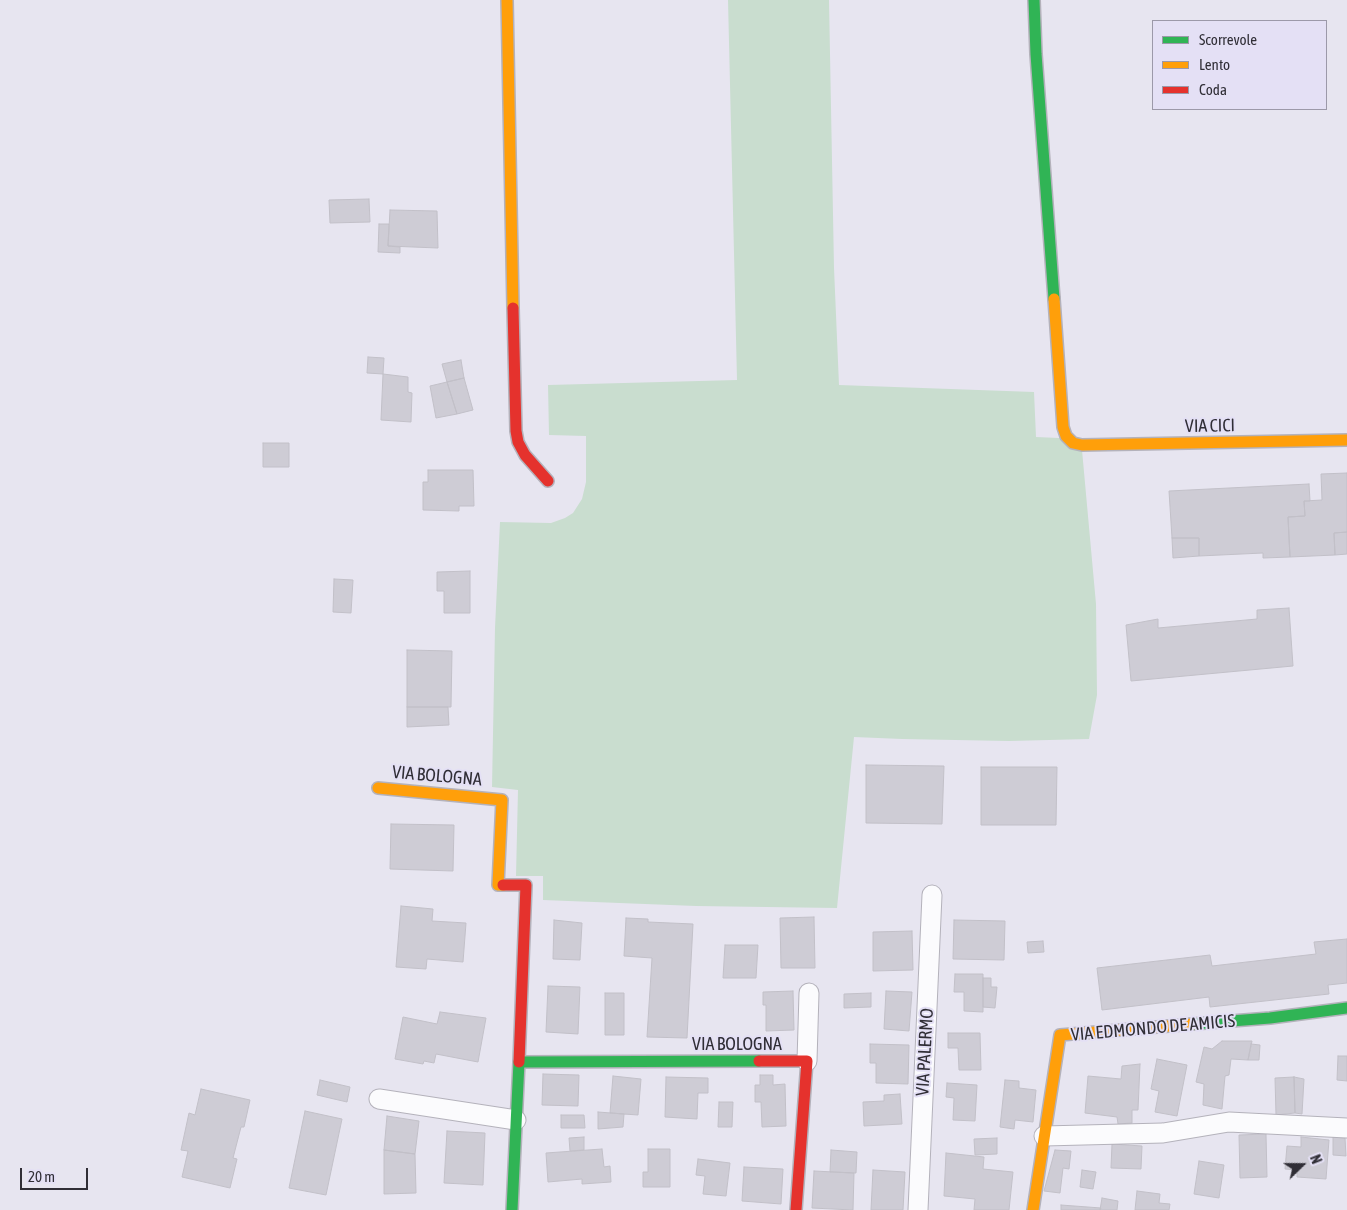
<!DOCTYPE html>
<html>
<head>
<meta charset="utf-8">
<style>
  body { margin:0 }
  #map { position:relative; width:1347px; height:1210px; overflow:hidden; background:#e7e5f0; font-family:"Asap Condensed",sans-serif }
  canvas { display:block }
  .legend { position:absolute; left:1152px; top:20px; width:175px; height:90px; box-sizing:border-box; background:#e4e0f5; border:1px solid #9c99a9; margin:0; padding:6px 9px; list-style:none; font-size:15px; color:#302e36 }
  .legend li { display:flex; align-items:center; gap:10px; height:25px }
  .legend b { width:25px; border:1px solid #9c99a9 }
  .north { position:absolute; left:1277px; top:1140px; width:50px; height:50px; -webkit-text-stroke:4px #e4e0f5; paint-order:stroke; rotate:68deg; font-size:14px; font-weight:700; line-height:20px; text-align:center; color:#302e36 }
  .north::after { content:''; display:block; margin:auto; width:18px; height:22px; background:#302e36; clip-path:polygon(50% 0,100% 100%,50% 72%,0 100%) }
  .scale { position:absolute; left:20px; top:1168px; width:68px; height:22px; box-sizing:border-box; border:2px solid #302e36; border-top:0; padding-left:6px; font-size:15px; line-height:18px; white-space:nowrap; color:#302e36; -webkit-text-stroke:4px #e4e0f5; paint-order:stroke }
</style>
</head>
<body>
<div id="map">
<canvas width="1347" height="1210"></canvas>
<ul class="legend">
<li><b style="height:6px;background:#30b455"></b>Scorrevole</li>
<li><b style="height:6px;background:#ff9f0a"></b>Lento</li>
<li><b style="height:6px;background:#e5322d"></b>Coda</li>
</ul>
<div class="north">N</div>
<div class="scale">20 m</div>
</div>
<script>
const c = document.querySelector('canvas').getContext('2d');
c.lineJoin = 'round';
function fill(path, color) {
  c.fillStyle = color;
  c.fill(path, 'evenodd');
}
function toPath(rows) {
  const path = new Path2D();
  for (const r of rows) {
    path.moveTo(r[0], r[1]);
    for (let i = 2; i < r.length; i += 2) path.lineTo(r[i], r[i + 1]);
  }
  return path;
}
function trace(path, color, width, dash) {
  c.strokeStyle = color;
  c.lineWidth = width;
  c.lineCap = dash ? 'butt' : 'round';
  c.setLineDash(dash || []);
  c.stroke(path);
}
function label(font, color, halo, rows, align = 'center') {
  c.font = font + ' "Asap Condensed",sans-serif';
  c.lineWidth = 4;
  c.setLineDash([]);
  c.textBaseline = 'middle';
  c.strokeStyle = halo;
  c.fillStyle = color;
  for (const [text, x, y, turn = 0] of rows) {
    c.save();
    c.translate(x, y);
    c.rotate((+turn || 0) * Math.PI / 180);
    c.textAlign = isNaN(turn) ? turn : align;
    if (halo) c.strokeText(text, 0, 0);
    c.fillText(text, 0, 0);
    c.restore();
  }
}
fill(toPath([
  [728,0,829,0,834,268,839,385,1034,392,1036,437,1081,439,1096,604,1097,695,1089,739,1009,741,902,739,854,737,837,908,696,906,543,900,543,876,516,876,518,790,492,787,495,628,500,522,551,523,565,518,573,513,582,499,586,482,586,436,549,435,548,385,737,380]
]), '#c9ddcf');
const building = toPath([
  [369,199,370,222,330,223,329,200,369,199],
  [390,210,437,211,438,248,388,246,390,210],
  [379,224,389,224,388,246,400,247,400,253,378,252,379,224],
  [368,357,384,358,383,374,367,373,368,357],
  [461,360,464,378,447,382,442,364,461,360],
  [383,374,408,377,408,392,412,393,411,422,381,420,383,374],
  [464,378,473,410,457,414,447,382,464,378],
  [447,382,457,414,436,418,430,386,447,382],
  [263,443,289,443,289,467,263,467,263,443],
  [428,470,473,470,474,506,459,506,459,511,423,510,423,482,428,482,428,470],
  [1347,473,1347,532,1334,533,1335,555,1290,557,1288,517,1305,516,1304,501,1322,500,1321,474,1347,473],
  [1309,484,1310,501,1304,501,1305,516,1288,517,1290,557,1263,558,1263,553,1199,556,1199,538,1172,538,1169,491,1309,484],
  [1347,532,1347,554,1335,555,1334,533,1347,532],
  [1172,538,1199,538,1199,556,1173,558,1172,538],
  [470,571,470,613,444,613,444,591,437,591,437,572,470,571],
  [334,579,353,580,351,613,333,612,334,579],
  [1289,608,1293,666,1131,681,1126,625,1158,619,1158,628,1257,619,1257,610,1289,608],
  [407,650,452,651,451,707,407,707,407,650],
  [407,707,448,707,449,725,407,727,407,707],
  [866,765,944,766,942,824,866,823,866,765],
  [981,767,1057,767,1056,825,981,825,981,767],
  [391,824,454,825,453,871,390,869,391,824],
  [401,906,433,909,432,921,466,923,463,962,427,959,426,969,396,967,401,906],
  [814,917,815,968,781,968,780,918,814,917],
  [626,918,648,919,648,922,693,924,687,1038,647,1037,652,958,624,956,626,918],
  [554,920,582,923,580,960,553,959,554,920],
  [954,920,1005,921,1004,960,953,959,954,920],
  [912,931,913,970,873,971,873,932,912,931],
  [1347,939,1347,983,1328,985,1329,994,1210,1007,1209,997,1102,1010,1097,968,1210,955,1212,966,1316,954,1314,942,1347,939],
  [1043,941,1044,952,1028,953,1027,942,1043,941],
  [725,945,758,945,756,978,723,978,725,945],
  [955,974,983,974,983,1012,964,1011,964,992,954,992,955,974],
  [983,978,991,978,991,987,997,987,995,1008,983,1007,983,978],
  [548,986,580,987,578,1034,546,1032,548,986],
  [793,991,794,1030,766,1031,766,1005,763,1005,763,992,793,991],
  [886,991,912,992,909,1031,884,1029,886,991],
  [605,993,624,993,624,1035,605,1035,605,993],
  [871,993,871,1007,844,1008,844,994,871,993],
  [440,1012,486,1018,478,1062,436,1054,434,1063,424,1061,423,1064,395,1059,403,1017,437,1024,440,1012],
  [948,1033,980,1033,981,1070,959,1070,958,1048,948,1048,948,1033],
  [1222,1041,1252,1041,1248,1060,1231,1059,1229,1075,1225,1076,1222,1109,1203,1105,1204,1084,1196,1082,1204,1047,1212,1049,1222,1041],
  [870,1044,909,1045,908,1084,876,1083,876,1063,870,1063,870,1044],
  [1251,1044,1260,1045,1259,1060,1248,1060,1251,1044],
  [1338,1056,1347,1056,1347,1081,1337,1080,1338,1056],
  [1157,1059,1187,1065,1177,1116,1155,1112,1159,1091,1151,1089,1157,1059],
  [1140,1064,1138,1110,1132,1110,1132,1123,1118,1124,1117,1117,1085,1113,1088,1076,1121,1079,1122,1066,1140,1064],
  [543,1074,579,1075,578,1106,542,1105,543,1074],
  [760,1075,773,1075,773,1085,785,1084,786,1126,762,1127,761,1102,755,1102,755,1085,760,1085,760,1075],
  [613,1076,641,1079,638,1115,610,1113,613,1076],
  [666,1077,708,1078,708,1093,698,1093,697,1119,665,1117,666,1077],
  [1294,1077,1304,1079,1302,1114,1295,1113,1294,1077],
  [1294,1077,1295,1113,1276,1115,1275,1078,1294,1077],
  [320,1080,350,1087,347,1102,317,1095,320,1080],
  [1005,1080,1019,1081,1019,1088,1036,1090,1033,1122,1015,1120,1014,1129,1000,1127,1005,1080],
  [947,1083,977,1085,975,1121,953,1120,954,1098,946,1097,947,1083],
  [201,1089,250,1100,244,1127,241,1127,233,1158,237,1159,230,1188,182,1177,188,1151,181,1150,189,1113,195,1115,201,1089],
  [900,1094,902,1124,864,1126,863,1102,884,1101,884,1095,900,1094],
  [719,1102,733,1102,732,1127,718,1127,719,1102],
  [305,1111,342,1119,326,1195,289,1188,305,1111],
  [598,1112,624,1114,623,1127,598,1129,598,1112],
  [561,1115,584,1115,585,1128,561,1128,561,1115],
  [387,1116,419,1121,415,1154,384,1150,387,1116],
  [447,1131,485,1133,483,1185,444,1183,447,1131],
  [1266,1134,1267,1177,1240,1178,1239,1135,1266,1134],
  [584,1137,584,1150,570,1151,569,1138,584,1137],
  [1301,1137,1329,1140,1326,1179,1297,1177,1297,1170,1285,1169,1287,1146,1301,1147,1301,1137],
  [1333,1137,1345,1138,1346,1156,1333,1155,1333,1137],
  [997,1138,997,1154,975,1155,974,1139,997,1138],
  [1112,1144,1142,1146,1141,1169,1111,1168,1112,1144],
  [602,1149,604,1167,610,1166,611,1182,582,1184,582,1179,548,1182,546,1153,602,1149],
  [648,1149,670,1149,670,1187,643,1187,643,1172,648,1172,648,1149],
  [384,1150,415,1154,416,1193,384,1194,384,1150],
  [831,1150,857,1152,856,1173,830,1172,831,1150],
  [1055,1150,1071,1151,1069,1169,1063,1168,1060,1193,1044,1191,1055,1150],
  [946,1153,984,1157,983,1169,1013,1172,1009,1210,974,1210,975,1199,944,1196,946,1153],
  [698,1159,730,1163,726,1196,703,1194,705,1176,696,1175,698,1159],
  [1199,1161,1224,1165,1219,1198,1194,1194,1199,1161],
  [744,1167,783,1169,781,1204,742,1201,744,1167],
  [873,1170,905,1172,903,1210,871,1210,873,1170],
  [1082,1170,1096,1172,1093,1189,1080,1187,1082,1170],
  [814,1171,854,1173,853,1210,812,1208,814,1171],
  [1137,1191,1160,1194,1159,1203,1170,1204,1169,1210,1135,1210,1137,1191],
  [1102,1198,1118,1201,1117,1210,1100,1210,1102,1198],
  [1061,1205,1101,1208,1100,1210,1061,1210,1061,1205]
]);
fill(building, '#ceccd5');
trace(building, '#c2c0c8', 1);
const street = toPath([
  [807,1061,809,993],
  [379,1099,516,1120],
  [1044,1136,1163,1133,1229,1122,1347,1128],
  [918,1210,932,895]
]);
const fast = toPath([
  [1034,0,1036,54,1054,299],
  [1193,1024,1270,1018,1347,1008],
  [512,1210,519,1062,759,1061]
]);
const slow = toPath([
  [507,0,513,308],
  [1054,299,1063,427,1066,436,1073,443,1082,445,1347,440],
  [378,788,502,800,498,885,503,885],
  [1033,1210,1060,1035,1193,1024]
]);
const jam = toPath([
  [513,308,516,431,518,442,525,455,548,481],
  [503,885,526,885,519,1062],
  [759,1061,807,1061,796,1210]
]);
trace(street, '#b4b2bb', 21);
trace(fast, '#b4b2bb', 14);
trace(slow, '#b4b2bb', 14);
trace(jam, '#b4b2bb', 14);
trace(street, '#fbfbfd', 19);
trace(fast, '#30b455', 11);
trace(slow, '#ff9f0a', 11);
trace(jam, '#e5322d', 11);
label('18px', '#302e36', '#e4e0f5', [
  ["VIA CICI",1210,426,-1],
  ["VIA BOLOGNA",437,776,5],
  ["VIA EDMONDO DE AMICIS",1153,1028,-5],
  ["VIA BOLOGNA",737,1044],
  ["VIA PALERMO",925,1052,-87]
]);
</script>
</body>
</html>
